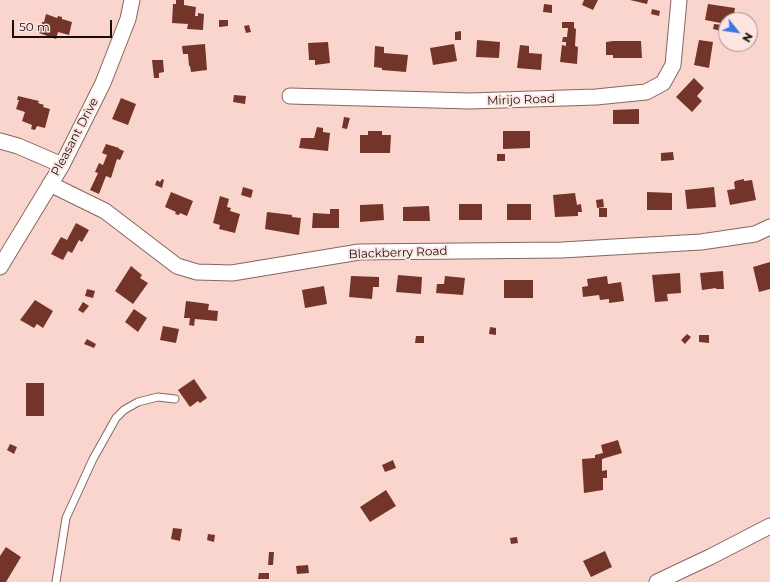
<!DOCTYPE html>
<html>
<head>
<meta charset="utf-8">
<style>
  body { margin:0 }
  #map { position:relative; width:770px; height:582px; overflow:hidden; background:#fad5ce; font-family:Montserrat,sans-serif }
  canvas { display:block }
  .north { position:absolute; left:718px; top:12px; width:40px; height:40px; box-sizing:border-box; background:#fde6e2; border:1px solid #a18f8c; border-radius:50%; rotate:120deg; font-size:11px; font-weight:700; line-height:16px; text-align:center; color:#180d0a }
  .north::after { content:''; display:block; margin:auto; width:14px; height:18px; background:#3975e4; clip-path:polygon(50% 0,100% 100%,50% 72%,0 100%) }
  .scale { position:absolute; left:12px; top:20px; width:100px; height:18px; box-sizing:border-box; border:2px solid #180d0a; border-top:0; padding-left:5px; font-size:12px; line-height:14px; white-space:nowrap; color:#180d0a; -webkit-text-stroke:3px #fde6e2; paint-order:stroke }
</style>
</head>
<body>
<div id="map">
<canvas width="770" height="582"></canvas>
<div class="north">N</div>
<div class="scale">50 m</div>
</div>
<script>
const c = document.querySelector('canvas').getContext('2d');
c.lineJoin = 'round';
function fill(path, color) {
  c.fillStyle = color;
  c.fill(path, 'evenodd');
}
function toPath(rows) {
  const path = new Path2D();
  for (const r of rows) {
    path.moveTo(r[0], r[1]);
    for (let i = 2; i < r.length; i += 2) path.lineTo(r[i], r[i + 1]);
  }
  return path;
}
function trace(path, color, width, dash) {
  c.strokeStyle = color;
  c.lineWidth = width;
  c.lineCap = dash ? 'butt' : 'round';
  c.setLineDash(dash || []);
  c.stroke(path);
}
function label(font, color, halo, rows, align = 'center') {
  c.font = font + ' Montserrat,sans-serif';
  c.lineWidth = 4;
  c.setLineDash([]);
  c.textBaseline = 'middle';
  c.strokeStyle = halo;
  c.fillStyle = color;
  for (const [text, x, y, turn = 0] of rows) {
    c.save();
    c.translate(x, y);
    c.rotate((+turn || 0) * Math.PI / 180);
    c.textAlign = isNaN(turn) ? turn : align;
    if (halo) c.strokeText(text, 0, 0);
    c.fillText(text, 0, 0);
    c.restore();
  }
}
fill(toPath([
  [176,0,184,0,184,5,196,7,195,16,198,16,198,13,204,14,203,30,187,29,188,24,172,23,173,4,176,4],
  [584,0,598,0,593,10,582,5],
  [630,0,648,0,647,4],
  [544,4,552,5,552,13,543,12],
  [708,4,735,8,733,20,726,20,726,24,705,20],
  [652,9,660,11,659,16,651,14],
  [46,14,57,18,58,16,62,17,62,19,72,22,69,35,58,32,56,39,39,33,42,22,44,22],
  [219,20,228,20,228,26,219,27],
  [562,22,574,22,574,28,576,29,575,46,578,47,577,64,560,62,562,45,566,46,566,42,562,42,563,37,567,37,568,28,562,28],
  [714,24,722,25,721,31,713,29],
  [249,25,251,32,246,33,244,26],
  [461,31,461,40,455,40,455,32],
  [477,40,500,42,499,58,476,57],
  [699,40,713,42,709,68,694,65],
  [613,41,641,41,642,58,613,58,613,55,606,55,606,42],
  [328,42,330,63,315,65,315,60,309,60,308,43],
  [205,44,207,70,191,72,190,66,189,66,188,54,183,54,182,46],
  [454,44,457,61,433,65,430,48],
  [520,45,529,46,529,53,542,54,541,70,517,68],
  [375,46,384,47,384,53,408,55,406,72,382,70,382,68,374,67],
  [152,60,163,60,164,72,159,73,159,78,154,78],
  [694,78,704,88,697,96,702,101,692,112,676,97],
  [234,95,246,96,245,104,233,102],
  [18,96,39,101,38,103,44,105,43,107,50,109,45,128,37,126,35,130,31,129,32,125,22,121,25,112,16,109,19,100,17,100],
  [121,98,136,104,128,125,112,119],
  [639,109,639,124,613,124,613,110],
  [344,117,350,118,347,129,342,128],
  [317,127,323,128,323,132,330,133,328,151,299,148,301,138,314,138],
  [368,131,382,131,382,135,391,135,390,153,360,153,360,135,368,135],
  [503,131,530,131,530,148,503,149],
  [106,144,119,148,119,149,124,151,120,160,117,159,111,178,106,176,99,194,90,190,98,173,95,172,99,163,103,165,107,155,102,153],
  [673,152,674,160,661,161,661,153],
  [497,154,505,154,505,161,497,161],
  [162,179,164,180,162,188,155,185,157,180,160,182],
  [744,179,744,181,752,180,756,200,730,205,727,190,735,189,734,182,735,182,735,181],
  [243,187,253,190,251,198,241,195],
  [714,187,716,207,687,209,685,190],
  [171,192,193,201,187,216,180,213,179,215,175,214,176,212,165,207],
  [647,192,672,193,672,210,647,210],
  [575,193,577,205,581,204,582,212,578,212,578,216,555,217,553,195],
  [220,196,229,199,227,207,231,208,230,211,240,214,235,233,219,229,220,225,213,223],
  [603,199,604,207,597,208,596,200],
  [383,204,384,220,360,222,360,205],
  [459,204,482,204,482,220,459,220],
  [507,204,531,204,531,220,507,220],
  [429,206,430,221,403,221,403,207],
  [599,208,607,208,607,217,599,217],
  [330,209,339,209,339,228,312,228,313,213,330,214],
  [267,212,292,215,292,217,301,218,299,235,265,229],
  [76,223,89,230,82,242,79,240,72,253,68,251,63,260,51,254,61,237,67,240],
  [770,262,770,289,759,292,753,267],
  [131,266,142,275,140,278,148,283,133,304,115,291],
  [723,271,724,289,716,289,716,288,702,290,700,273],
  [680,273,681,293,667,294,668,301,655,302,652,275],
  [398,275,422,277,421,294,396,292],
  [351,276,379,277,379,287,373,287,372,299,349,297],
  [445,276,465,278,463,295,436,293,437,284,444,284],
  [607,276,608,284,621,282,624,301,609,303,609,299,600,300,599,295,583,297,582,287,588,286,587,279],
  [504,280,533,280,533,298,504,298],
  [324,286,327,304,305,308,302,290],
  [87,289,95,291,93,298,85,296],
  [35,300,53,311,43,328,37,324,34,328,20,320],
  [186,301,209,304,208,310,218,311,217,321,195,319,194,326,189,325,190,318,184,318],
  [83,302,89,306,83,313,78,310],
  [134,309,147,318,138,332,125,322],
  [163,326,179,329,176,343,160,340],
  [490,327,496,328,496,335,489,334],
  [687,334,691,337,685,344,681,340],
  [699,335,709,335,709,343,699,342],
  [416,336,424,336,424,343,415,343],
  [87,339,96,344,94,348,84,344],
  [194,379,207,398,200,403,198,401,190,407,178,390],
  [26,383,44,383,44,416,26,416],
  [618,440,622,453,602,459,602,471,607,470,607,478,603,478,603,490,584,493,582,459,595,458,595,455,603,453,601,445],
  [10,444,17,447,14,454,7,450],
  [393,460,396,468,385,472,382,465],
  [386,490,396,506,370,522,360,507],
  [173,528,182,529,180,541,171,539],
  [208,534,215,535,214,542,207,540],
  [517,537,518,543,511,544,510,538],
  [6,547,21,557,6,582,0,582,0,556],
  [605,551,612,567,591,577,583,561],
  [269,552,274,552,273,565,268,565],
  [308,565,309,573,297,574,296,566],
  [259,573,269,573,269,579,258,579]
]), '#733529');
const service = toPath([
  [56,582,66,518,93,459,116,418,124,410,138,402,158,397,175,399]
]);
const minor = toPath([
  [290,96,470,101,596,97,646,92,663,83,673,65,679,0],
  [0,141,18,146,62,165],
  [50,184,105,211,177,266,197,272,232,273,359,252,562,250,701,242,755,234,770,227],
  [0,267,62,165,103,83,128,19,132,0],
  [657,582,710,557,770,526]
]);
trace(service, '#85665f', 9);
trace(minor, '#85665f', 17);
trace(service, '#fff', 7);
trace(minor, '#fff', 15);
label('12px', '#180d0a', '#fde6e2', [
  ["Mirijo Road",521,100,-2],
  ["Pleasant Drive",75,137,-62],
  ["Blackberry Road",398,253,-2]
]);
</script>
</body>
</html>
